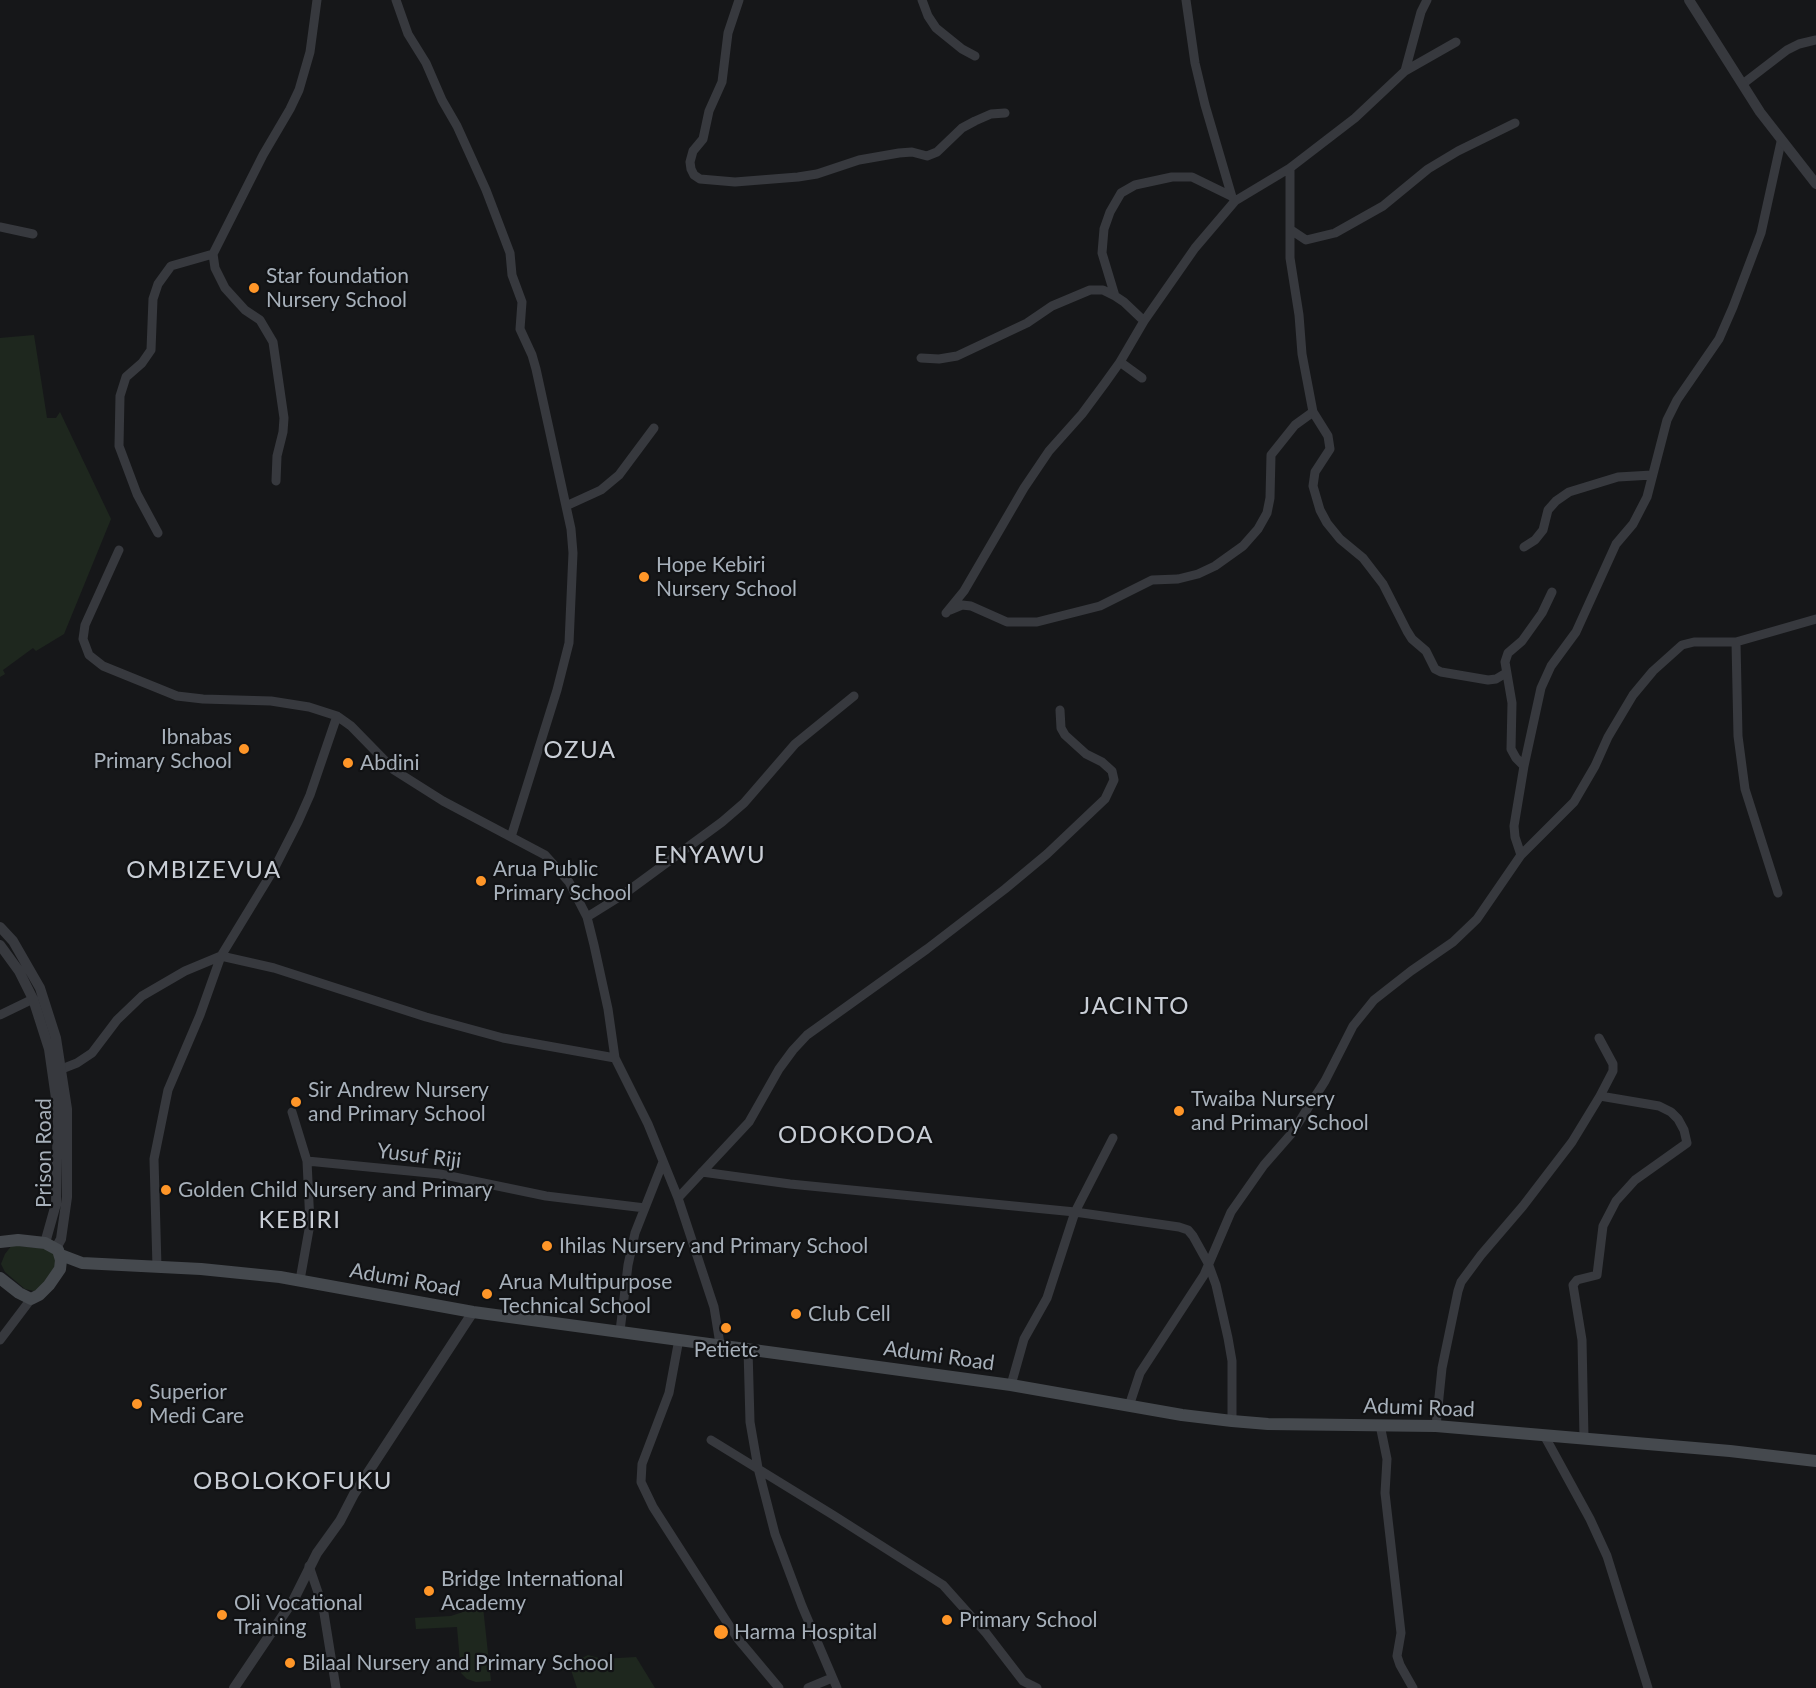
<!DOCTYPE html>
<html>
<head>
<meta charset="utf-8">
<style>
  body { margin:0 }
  canvas { display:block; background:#161719 }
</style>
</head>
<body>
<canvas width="1816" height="1688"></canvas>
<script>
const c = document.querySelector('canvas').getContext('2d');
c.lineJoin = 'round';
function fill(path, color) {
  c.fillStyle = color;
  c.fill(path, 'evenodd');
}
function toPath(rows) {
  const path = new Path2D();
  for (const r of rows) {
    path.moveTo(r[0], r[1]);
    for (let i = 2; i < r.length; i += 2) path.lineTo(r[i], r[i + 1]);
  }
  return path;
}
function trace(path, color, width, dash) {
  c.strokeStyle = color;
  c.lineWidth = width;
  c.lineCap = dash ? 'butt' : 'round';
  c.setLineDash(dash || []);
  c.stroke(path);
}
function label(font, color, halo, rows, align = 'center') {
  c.font = font + ' Lato,sans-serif';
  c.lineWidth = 4.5;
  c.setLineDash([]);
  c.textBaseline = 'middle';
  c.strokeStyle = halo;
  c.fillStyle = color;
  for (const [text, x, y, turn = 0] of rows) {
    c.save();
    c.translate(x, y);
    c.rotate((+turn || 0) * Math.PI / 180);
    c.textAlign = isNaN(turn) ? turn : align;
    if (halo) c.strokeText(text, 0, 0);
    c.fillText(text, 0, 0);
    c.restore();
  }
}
fill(toPath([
  [34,335,47,418,56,418,60,412,111,519,64,634,36,651,33,648,3,670,5,674,0,677,0,338],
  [12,1245,54,1250,58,1268,41,1288,34,1291,25,1289,5,1272,1,1264,5,1254],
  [481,1603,483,1607,491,1681,476,1682,467,1679,461,1673,457,1627,416,1629,415,1618,451,1616,469,1610],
  [588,1655,602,1659,636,1657,655,1688,577,1688,571,1670,580,1659]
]), '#1e271e');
trace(toPath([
  [396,0,408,34,426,63,442,100,457,126,486,190,510,253,512,275,522,302,520,329,532,355,536,369,571,529,573,553,569,643,557,690,511,837],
  [739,0,728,33,722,82,709,111,703,139,693,151,690,162,691,169,694,175,700,179,735,182,798,177,817,174,859,160,899,153,912,152,927,156,937,152,962,128,975,121,991,114,1005,113],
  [922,0,928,16,936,28,962,49,975,56],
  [1186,0,1195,63,1205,105,1232,197],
  [1405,71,1421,12,1427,0],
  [1744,83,1787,50,1799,44,1816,40],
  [1290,168,1290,258,1299,315,1302,354,1313,412,1328,436,1330,449,1315,472,1313,486,1320,510,1327,523,1340,539,1363,558,1383,584,1407,631,1412,639,1426,651,1435,669,1441,672,1488,680,1496,679,1506,673],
  [0,227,33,234],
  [1291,230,1306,240,1335,233,1383,206,1428,169,1458,151,1515,123],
  [1115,296,1102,253,1104,229,1110,212,1121,193,1135,185,1172,177,1192,177,1231,196],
  [921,358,939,359,957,356,1027,323,1052,306,1090,290,1103,290,1115,296,1124,302,1144,321],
  [1120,362,1142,378],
  [276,481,277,456,283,432,284,418,273,342,260,320,245,310,225,288,215,268,213,254,263,155,290,109,299,90,310,52,317,0],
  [566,506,601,490,619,475,654,428],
  [158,533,137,494,119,446,120,396,126,377,142,363,151,350,153,299,158,284,171,266,213,254],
  [1524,547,1535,540,1543,530,1548,510,1556,501,1569,492,1618,477,1652,475],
  [119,550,85,625,83,639,89,655,103,666,177,696,203,699,271,701,309,707,337,716,351,726,394,770,443,801,545,855,569,882,587,917,594,945,608,1009,615,1058,648,1124,678,1198,714,1307,720,1344],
  [950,610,962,605,971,606,1007,622,1037,622,1100,606,1152,580,1178,579,1198,574,1215,566,1243,546,1258,529,1267,513,1270,498,1271,455,1295,425,1313,412],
  [946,613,964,591,1024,488,1049,451,1082,414,1105,383,1120,362,1144,321,1195,248,1235,201,1290,168,1355,118,1405,71,1456,42],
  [1736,642,1738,736,1745,789,1778,893],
  [1524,766,1516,758,1511,749,1512,703,1505,662,1508,653,1522,641,1542,613,1552,592],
  [1521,855,1515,837,1514,826,1524,766,1541,688,1551,666,1576,632,1616,544,1633,524,1647,497,1667,420,1677,400,1719,339,1733,307,1761,233,1781,142],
  [587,917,624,894,722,822,744,803,795,744,854,696],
  [0,1015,33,999],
  [54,1072,77,1063,92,1053,117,1020,142,996,185,971,221,956,274,968,426,1017,503,1038,615,1058],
  [292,1112,307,1161,310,1224,300,1280],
  [307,1161,440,1174,546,1196,645,1208],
  [702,1172,790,1184,1075,1212,1179,1227,1188,1230,1193,1236,1208,1263,1216,1285,1228,1338,1232,1361,1232,1421],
  [678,1198,749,1122,779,1069,793,1050,807,1035,927,949,1005,889,1047,854,1105,799,1114,780,1112,771,1102,762,1086,754,1065,735,1061,728,1060,710],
  [157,1267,154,1159,168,1090,200,1015,221,956,274,869,298,822,310,795,337,716],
  [620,1331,628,1265,635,1233,663,1162],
  [679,1339,669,1393,642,1464,641,1482,653,1507,719,1610,738,1639,779,1688],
  [0,1340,31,1299],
  [748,1349,750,1422,758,1468,775,1534,802,1606,837,1688],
  [1011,1385,1024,1339,1047,1298,1075,1212,1113,1138],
  [1129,1406,1140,1373,1204,1275,1231,1212,1264,1165,1292,1133,1325,1081,1353,1026,1374,1000,1411,971,1453,942,1477,919,1521,855,1574,802,1595,766,1608,737,1633,695,1653,671,1682,645,1694,642,1736,642,1816,619],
  [1380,1425,1387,1459,1385,1493,1401,1633,1397,1656,1400,1665,1413,1688],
  [1436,1426,1442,1368,1458,1291,1461,1282,1481,1255,1523,1206,1572,1142,1600,1096,1613,1071,1613,1064,1599,1038],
  [1544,1435,1590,1519,1607,1556,1648,1688],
  [1584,1438,1582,1340,1573,1285,1577,1280,1597,1275,1603,1226,1616,1201,1635,1180,1687,1143,1684,1130,1678,1119,1671,1112,1659,1106,1600,1096],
  [711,1440,833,1515,943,1585,986,1633,1023,1681,1037,1688],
  [309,1566,323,1607,336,1688],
  [808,1688,832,1678]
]), '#37393e', 9);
trace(toPath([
  [1689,0,1760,112,1816,184],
  [0,927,13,941,40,988,56,1038,67,1109,67,1197,61,1239,56,1248],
  [0,945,19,971,33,999,49,1049,58,1112,56,1204,45,1243],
  [234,1688,294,1599,317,1553,340,1521,354,1494,473,1312]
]), '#37393e', 10);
trace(toPath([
  [0,1242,18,1240,45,1243,58,1250,61,1260,60,1269,49,1285,39,1295,31,1299,19,1293,0,1278],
  [61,1255,82,1263,201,1269,280,1277,473,1312,1011,1385,1182,1415,1232,1421,1268,1424,1436,1426,1730,1451,1816,1461]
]), '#45494e', 12);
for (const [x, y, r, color] of [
  [254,288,6,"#ff9628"],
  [644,577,6,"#ff9628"],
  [244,749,6,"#ff9628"],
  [348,763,6,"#ff9628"],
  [481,881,6,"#ff9628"],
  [296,1102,6,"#ff9628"],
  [1179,1111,6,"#ff9628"],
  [166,1190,6,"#ff9628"],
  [547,1246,6,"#ff9628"],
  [487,1294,6,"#ff9628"],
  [796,1314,6,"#ff9628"],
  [726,1328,6,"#ff9628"],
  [137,1404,6,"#ff9628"],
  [429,1591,6,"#ff9628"],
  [222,1615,6,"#ff9628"],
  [947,1620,6,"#ff9628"],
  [721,1632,8,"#ff9628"],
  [290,1663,6,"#ff9628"]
]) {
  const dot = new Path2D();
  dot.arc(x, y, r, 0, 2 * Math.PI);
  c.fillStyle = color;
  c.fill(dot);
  trace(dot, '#111214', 2);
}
label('21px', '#a7b0ba', '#111214', [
  ["Star foundation",266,276],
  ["Nursery School",266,300],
  ["Hope Kebiri",656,565],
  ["Nursery School",656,589],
  ["Ibnabas",232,737,"right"],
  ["Primary School",232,761,"right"],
  ["Abdini",360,763],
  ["Arua Public",493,869],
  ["Primary School",493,893],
  ["Sir Andrew Nursery",308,1090],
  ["and Primary School",308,1114],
  ["Twaiba Nursery",1191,1099],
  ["and Primary School",1191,1123],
  ["Golden Child Nursery and Primary",178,1190],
  ["Ihilas Nursery and Primary School",559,1246],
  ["Arua Multipurpose",499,1282],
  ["Technical School",499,1306],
  ["Club Cell",808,1314],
  ["Petietc",726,1350,"center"],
  ["Superior",149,1392],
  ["Medi Care",149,1416],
  ["Bridge International",441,1579],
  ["Academy",441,1603],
  ["Oli Vocational",234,1603],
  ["Training",234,1627],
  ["Primary School",959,1620],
  ["Harma Hospital",734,1632],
  ["Bilaal Nursery and Primary School",302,1663]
], 'left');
label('21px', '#a7b0ba', '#111214', [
  ["Prison Road",44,1153,-90],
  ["Yusuf Riji",419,1156,7],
  ["Adumi Road",405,1280,10],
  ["Adumi Road",939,1356,8],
  ["Adumi Road",1419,1408,2]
]);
c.letterSpacing = '1.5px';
label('24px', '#c9ced6', '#111214', [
  ["OZUA",580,750],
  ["ENYAWU",710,855],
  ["OMBIZEVUA",204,870],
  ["JACINTO",1135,1006],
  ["ODOKODOA",856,1135],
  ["KEBIRI",300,1220],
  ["OBOLOKOFUKU",293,1481]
]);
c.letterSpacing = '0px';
</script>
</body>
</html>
